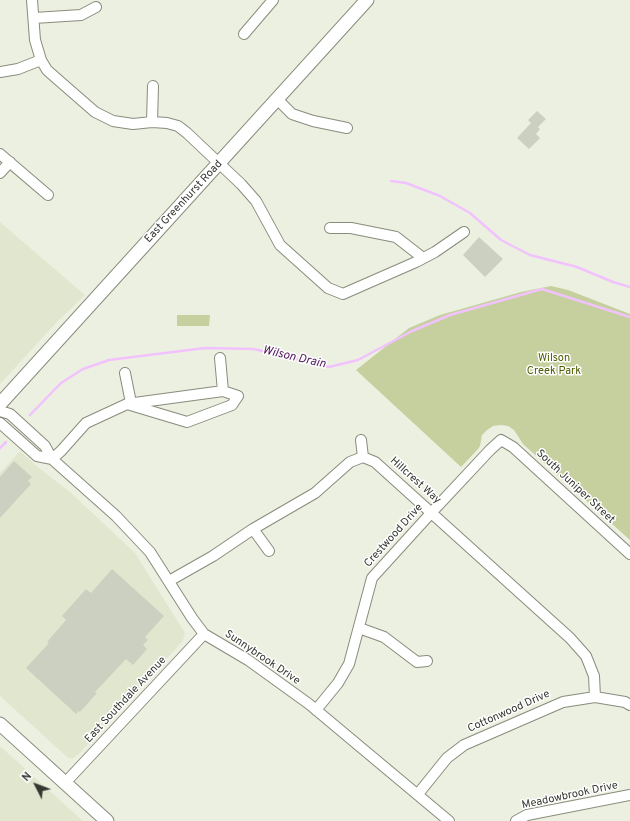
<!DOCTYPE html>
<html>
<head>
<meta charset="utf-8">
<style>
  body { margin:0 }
  #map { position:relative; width:630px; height:821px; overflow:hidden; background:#ecf0e0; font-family:Overpass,sans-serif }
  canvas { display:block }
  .north { position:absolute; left:16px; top:765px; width:40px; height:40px; -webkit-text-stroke:3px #fff; paint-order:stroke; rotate:312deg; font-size:11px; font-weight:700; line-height:16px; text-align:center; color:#363731 }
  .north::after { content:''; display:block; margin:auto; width:14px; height:18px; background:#363731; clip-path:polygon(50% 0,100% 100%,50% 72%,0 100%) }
</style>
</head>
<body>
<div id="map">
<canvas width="630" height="821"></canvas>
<div class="north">N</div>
</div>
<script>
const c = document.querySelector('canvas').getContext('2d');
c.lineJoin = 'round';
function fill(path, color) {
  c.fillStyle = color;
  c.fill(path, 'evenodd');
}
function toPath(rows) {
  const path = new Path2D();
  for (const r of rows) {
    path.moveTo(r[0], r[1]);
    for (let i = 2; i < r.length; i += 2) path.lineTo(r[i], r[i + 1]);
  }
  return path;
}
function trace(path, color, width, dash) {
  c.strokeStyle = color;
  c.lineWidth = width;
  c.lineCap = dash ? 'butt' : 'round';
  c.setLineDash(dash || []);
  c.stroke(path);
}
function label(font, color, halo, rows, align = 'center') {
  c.font = font + ' Overpass,sans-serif';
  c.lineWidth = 3;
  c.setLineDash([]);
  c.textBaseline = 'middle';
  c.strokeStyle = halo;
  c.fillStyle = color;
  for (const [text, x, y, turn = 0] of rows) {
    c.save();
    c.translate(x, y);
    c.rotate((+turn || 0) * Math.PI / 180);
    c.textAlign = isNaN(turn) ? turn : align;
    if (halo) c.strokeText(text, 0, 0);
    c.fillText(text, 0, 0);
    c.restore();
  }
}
fill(toPath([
  [0,222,85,295,57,322,0,384],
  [20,451,39,468,70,492,135,553,185,633,184,637,182,642,78,755,72,759,67,757,0,696,0,473],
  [0,746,83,821,0,821]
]), '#e1e7cf');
fill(toPath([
  [551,286,568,290,630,314,630,540,523,444,514,430,508,426,501,425,493,426,487,430,482,435,480,446,478,449,461,467,356,370,409,328,440,315,521,292],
  [177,315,210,315,209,326,177,326]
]), '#c5d09e');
trace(toPath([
  [391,181,406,183,440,196,470,213,501,240,530,255,577,267,613,282,630,287],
  [30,415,61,383,83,369,109,360,205,348,254,349,329,367,358,360,412,331,450,315,542,289,630,317],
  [0,448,6,442]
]), '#f2c2fe', 2.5);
fill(toPath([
  [537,111,546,119,538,127,540,129,536,134,540,138,529,149,517,138,531,123,528,120],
  [479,237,503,259,485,277,463,255],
  [14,461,32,477,28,481,31,484,0,518,0,477],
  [112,569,164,616,145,637,148,640,143,645,147,649,133,665,126,659,95,692,97,693,80,712,78,711,76,714,26,668,49,643,47,642,66,620,62,616,86,589,91,593]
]), '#ccd0c0');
const minor = toPath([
  [32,0,35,40,41,60,47,70,56,78,95,112,113,121,133,124,152,122,167,123,178,126,187,133,241,184,256,201,280,245,328,288,343,294,352,290,416,262,435,252,464,232],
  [34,18,81,15,96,7],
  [244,34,273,0],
  [0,72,18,69,41,60],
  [277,99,292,114,313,121,347,128],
  [152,122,153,86],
  [0,154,48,195],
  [0,173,10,162],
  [330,228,351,228,396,237,423,258],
  [220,358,223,391],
  [125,373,131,403],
  [0,411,10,414,45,446,52,459,116,516,150,552,192,618,204,634,248,660,309,704,449,821],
  [0,423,37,456,52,459],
  [361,440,363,457],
  [52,459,61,451,86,423,127,404,223,391,238,396,232,405,187,422,127,404],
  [253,529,269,551],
  [169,581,213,556,253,529,315,493,350,462,363,457,375,462,570,638,586,656,594,676,595,697],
  [359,628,384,637,417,662,427,661],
  [316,710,338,683,349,664,372,578,432,512,490,450,501,440,513,447,630,554],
  [65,783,204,634],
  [418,794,447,758,464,745,563,702,595,697,625,702,630,705],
  [516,821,527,815,630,795]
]);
const major = toPath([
  [0,404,367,0],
  [0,724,107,821]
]);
trace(minor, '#888c7c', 12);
trace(major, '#888c7c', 15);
trace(minor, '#fff', 10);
trace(major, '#fff', 13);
label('11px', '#363731', '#fff', [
  ["East Greenhurst Road",184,202,-47],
  ["Hillcrest Way",415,481,42],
  ["South Juniper Street",575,487,43],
  ["Crestwood Drive",394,536,-48],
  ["Sunnybrook Drive",262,658,34],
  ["East Southdale Avenue",126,700,-47],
  ["Cottonwood Drive",509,712,-24],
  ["Meadowbrook Drive",570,796,-12]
]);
label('11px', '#4f5b05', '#fff', [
  ["Wilson",554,359],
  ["Creek Park",554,372]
]);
label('italic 12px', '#4e145a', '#fff', [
  ["Wilson Drain",294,358,13]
]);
</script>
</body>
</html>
